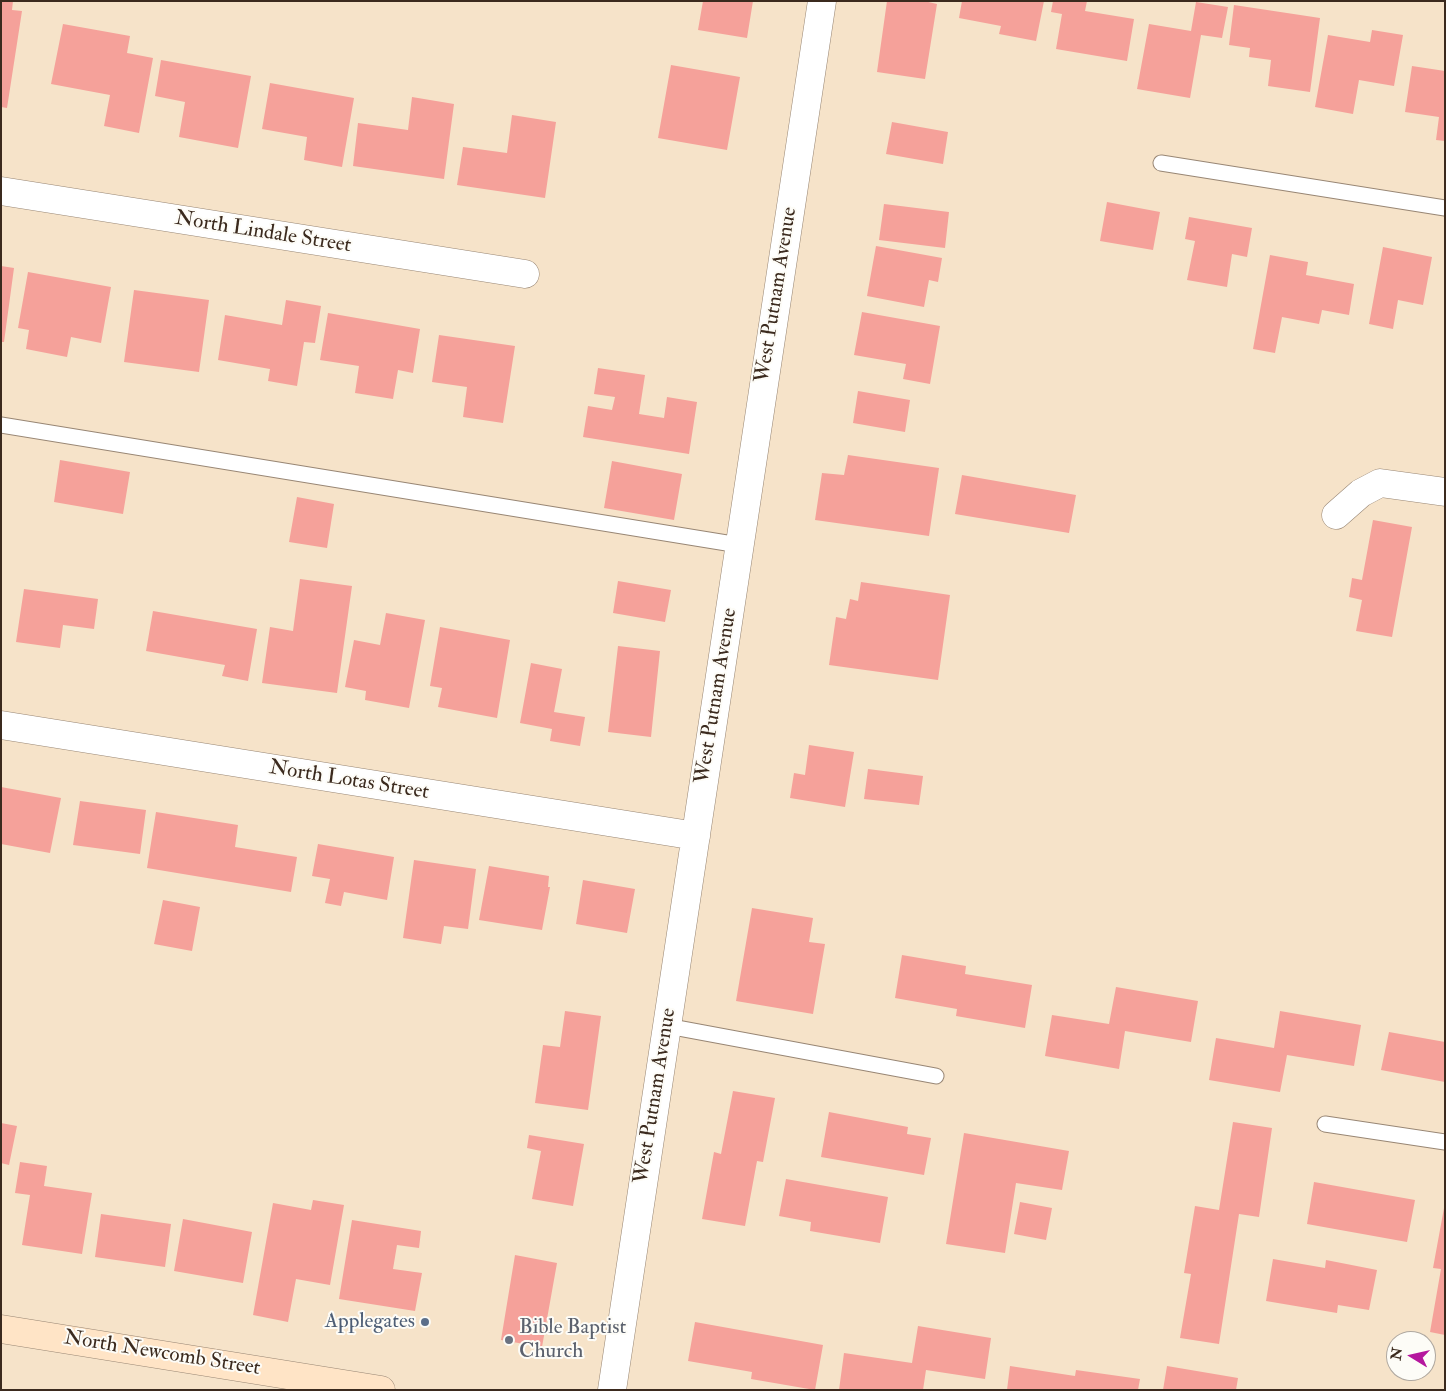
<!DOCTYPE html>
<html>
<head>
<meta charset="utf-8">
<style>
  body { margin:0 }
  #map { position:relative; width:1446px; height:1391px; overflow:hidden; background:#f6e3c9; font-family:"IM FELL Double Pica",serif }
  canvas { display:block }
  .frame { position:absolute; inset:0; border:2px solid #3b2a1e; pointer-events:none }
  .north { position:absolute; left:1386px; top:1331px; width:50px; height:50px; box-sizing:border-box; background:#fdfcf7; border:1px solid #afa8a0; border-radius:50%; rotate:279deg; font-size:14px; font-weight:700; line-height:20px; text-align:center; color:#3b2a1e }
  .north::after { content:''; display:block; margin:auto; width:18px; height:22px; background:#b5179e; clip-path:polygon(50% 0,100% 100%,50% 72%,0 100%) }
</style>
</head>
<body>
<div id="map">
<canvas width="1446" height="1391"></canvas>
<div class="frame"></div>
<div class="north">N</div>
</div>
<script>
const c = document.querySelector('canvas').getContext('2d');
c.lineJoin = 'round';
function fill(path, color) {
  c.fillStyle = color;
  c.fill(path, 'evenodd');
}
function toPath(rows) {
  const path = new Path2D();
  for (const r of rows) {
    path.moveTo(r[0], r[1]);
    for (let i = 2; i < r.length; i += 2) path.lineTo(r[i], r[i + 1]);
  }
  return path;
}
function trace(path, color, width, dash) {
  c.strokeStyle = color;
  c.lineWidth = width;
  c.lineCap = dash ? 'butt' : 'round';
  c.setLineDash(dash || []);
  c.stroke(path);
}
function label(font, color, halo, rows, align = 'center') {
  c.font = font + ' "IM FELL Double Pica",serif';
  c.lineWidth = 4;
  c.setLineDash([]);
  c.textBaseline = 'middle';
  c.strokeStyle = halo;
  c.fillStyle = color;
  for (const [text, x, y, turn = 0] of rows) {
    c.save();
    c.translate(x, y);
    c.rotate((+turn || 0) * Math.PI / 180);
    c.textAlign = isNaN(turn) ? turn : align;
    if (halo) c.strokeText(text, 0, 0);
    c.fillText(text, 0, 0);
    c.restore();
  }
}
fill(toPath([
  [1,1,13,1,12,10,22,11,7,108,1,107],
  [703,1,753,1,747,38,698,30],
  [887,1,924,1,937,4,925,79,877,72],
  [962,1,1044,1,1036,41,999,34,1001,26,959,18],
  [1053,1,1087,1,1085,11,1134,19,1127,61,1056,49,1062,14,1051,12],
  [1196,2,1228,7,1222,38,1201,35,1190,98,1137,89,1149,24,1191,31],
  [1234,5,1320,18,1310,92,1268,86,1271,60,1249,57,1250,48,1229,45],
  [63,24,130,36,127,53,153,58,139,133,104,126,110,95,51,84],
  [1372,30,1403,35,1394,86,1359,80,1353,114,1315,107,1328,35,1370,42],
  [161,60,251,76,238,148,179,137,185,102,155,96],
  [671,65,740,77,727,150,658,138],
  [1412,66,1445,71,1445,141,1436,140,1439,117,1405,112],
  [270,83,354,98,342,167,304,160,307,137,262,129],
  [412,97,454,104,444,179,353,166,358,123,408,130],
  [512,115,556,122,545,198,457,185,463,147,507,153],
  [892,122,948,132,943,164,886,154],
  [1107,202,1160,212,1153,250,1100,241],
  [884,204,949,212,945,248,879,240],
  [1189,217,1252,228,1247,257,1232,254,1227,287,1187,280,1195,241,1185,239],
  [876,246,942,258,938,282,929,280,924,307,867,296],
  [1383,247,1432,257,1423,305,1398,300,1393,329,1369,324],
  [1270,255,1308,262,1306,275,1354,284,1349,315,1322,310,1319,324,1282,317,1275,353,1253,349],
  [1,266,14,268,4,342,1,342],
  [28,272,111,287,101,343,71,337,67,357,26,349,29,330,18,328],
  [134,290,209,300,199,372,124,362],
  [286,300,321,306,315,343,304,342,297,386,268,381,270,369,218,360,225,315,282,325],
  [862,312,940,326,930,384,903,379,906,364,854,355],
  [328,313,420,329,413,373,398,370,393,399,355,393,359,366,320,360],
  [439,335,515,346,503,423,463,417,467,387,432,382],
  [598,368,645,375,639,414,664,418,667,397,697,402,689,454,583,437,588,406,612,410,615,397,594,394],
  [858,391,910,400,905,432,853,423],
  [848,455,939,468,929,536,815,520,822,473,844,475],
  [60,460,130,472,123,514,54,502],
  [612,461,682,474,674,520,604,508],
  [962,475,1076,495,1069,533,955,514],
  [297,497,334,504,327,548,289,542],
  [1373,520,1412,527,1392,637,1356,631,1362,600,1349,597,1352,578,1362,580],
  [300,579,352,586,337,693,262,683,270,627,293,631],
  [618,581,671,590,665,622,613,613],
  [861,582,950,595,938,680,829,665,836,617,846,619,850,599,858,601],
  [24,589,98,599,94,629,63,625,60,648,16,642],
  [153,611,257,629,248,681,222,676,225,665,146,651],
  [386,613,425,620,409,708,365,700,366,691,345,687,354,640,380,645],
  [440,627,510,640,497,718,438,707,442,688,430,686],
  [618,646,660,651,651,737,608,732],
  [531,663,562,669,554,712,585,717,580,746,550,741,552,729,520,723],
  [809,745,854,752,845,807,790,798,794,773,805,775],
  [868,769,923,776,919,805,864,799],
  [1,787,61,798,50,853,1,844],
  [80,801,146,810,140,854,73,845],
  [156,812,238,825,235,847,297,857,291,892,147,868],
  [318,844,394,857,387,900,344,892,341,906,325,903,330,879,312,876],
  [414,860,476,869,468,929,444,926,441,944,403,938],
  [489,866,549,876,548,887,550,887,542,930,479,920],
  [583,880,635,889,627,933,576,924],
  [163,900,200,907,192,951,154,944],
  [752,908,813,918,809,942,825,944,813,1014,736,1001],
  [902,955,966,966,965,974,1032,985,1025,1028,956,1016,957,1009,895,998],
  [1116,987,1198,1001,1191,1042,1125,1031,1119,1069,1045,1056,1052,1015,1109,1024],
  [565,1011,601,1016,588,1110,535,1103,543,1045,560,1047],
  [1280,1011,1361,1025,1354,1066,1287,1055,1280,1092,1209,1080,1216,1038,1274,1048],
  [1389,1032,1445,1042,1445,1082,1381,1070],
  [733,1091,775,1098,763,1162,757,1161,745,1226,702,1219,714,1152,721,1154],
  [829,1112,908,1127,907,1134,931,1138,924,1175,821,1157],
  [1233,1122,1272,1128,1259,1217,1239,1214,1219,1344,1180,1338,1191,1274,1184,1273,1195,1206,1219,1210],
  [1,1123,17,1126,9,1165,1,1163],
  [964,1133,1069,1151,1062,1190,1016,1183,1005,1253,946,1244],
  [529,1135,584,1144,573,1206,532,1199,541,1151,527,1148],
  [20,1162,47,1166,44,1186,92,1193,82,1254,22,1245,30,1195,15,1193],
  [786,1179,888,1197,880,1243,810,1231,811,1222,779,1216],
  [1314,1182,1415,1200,1407,1242,1307,1224],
  [313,1200,344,1205,330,1285,296,1279,288,1322,253,1315,273,1203,311,1210],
  [1020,1202,1052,1208,1046,1240,1014,1234],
  [1444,1208,1445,1209,1445,1335,1430,1332,1441,1269,1433,1268],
  [101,1214,171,1224,165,1267,95,1257],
  [183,1219,252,1232,243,1283,174,1271],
  [352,1220,421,1231,419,1248,397,1245,393,1269,422,1273,415,1311,339,1299],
  [515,1255,557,1263,542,1347,501,1340],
  [1273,1259,1325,1268,1326,1260,1377,1270,1369,1310,1338,1305,1337,1313,1266,1301],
  [695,1322,823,1345,815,1390,751,1379,752,1372,688,1361],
  [918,1326,991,1338,985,1379,926,1370,923,1390,839,1390,844,1353,912,1363],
  [1010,1366,1075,1376,1076,1370,1140,1379,1138,1390,1007,1390],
  [1167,1366,1238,1378,1236,1390,1163,1390]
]), '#f5a19a');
const lane = toPath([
  [1161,163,1445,208],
  [1,425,739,545],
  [667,1026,936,1076],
  [1325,1124,1445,1142]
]);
const street = toPath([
  [1,191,525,274],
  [1336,515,1361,493,1380,483,1445,492],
  [1,725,696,836],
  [612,1390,822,1]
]);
const secondary = toPath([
  [1,1329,381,1390]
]);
trace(lane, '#988674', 17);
trace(street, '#988674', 29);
trace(secondary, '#988674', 29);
trace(lane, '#fff', 15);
trace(street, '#fff', 28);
trace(secondary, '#ffe4c6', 28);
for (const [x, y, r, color] of [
  [425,1322,5,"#5c6f8a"],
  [509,1340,5,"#6b7280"]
]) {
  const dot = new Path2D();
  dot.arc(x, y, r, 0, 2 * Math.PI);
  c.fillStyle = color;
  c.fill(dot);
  trace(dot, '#fdfcf7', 2);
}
label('21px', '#3b2a1e', '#fdfcf7', [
  ["North Lindale Street",263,233,9],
  ["West Putnam Avenue",777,295,-81],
  ["West Putnam Avenue",717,696,-81],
  ["North Lotas Street",349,781,9],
  ["West Putnam Avenue",656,1096,-81],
  ["North Newcomb Street",162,1354,9]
]);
label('21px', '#4e5e75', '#fdfcf7', [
  ["Applegates",415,1322]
], 'right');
label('21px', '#5b616d', '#fdfcf7', [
  ["Bible Baptist",519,1328],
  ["Church",519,1352]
], 'left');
</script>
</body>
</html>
